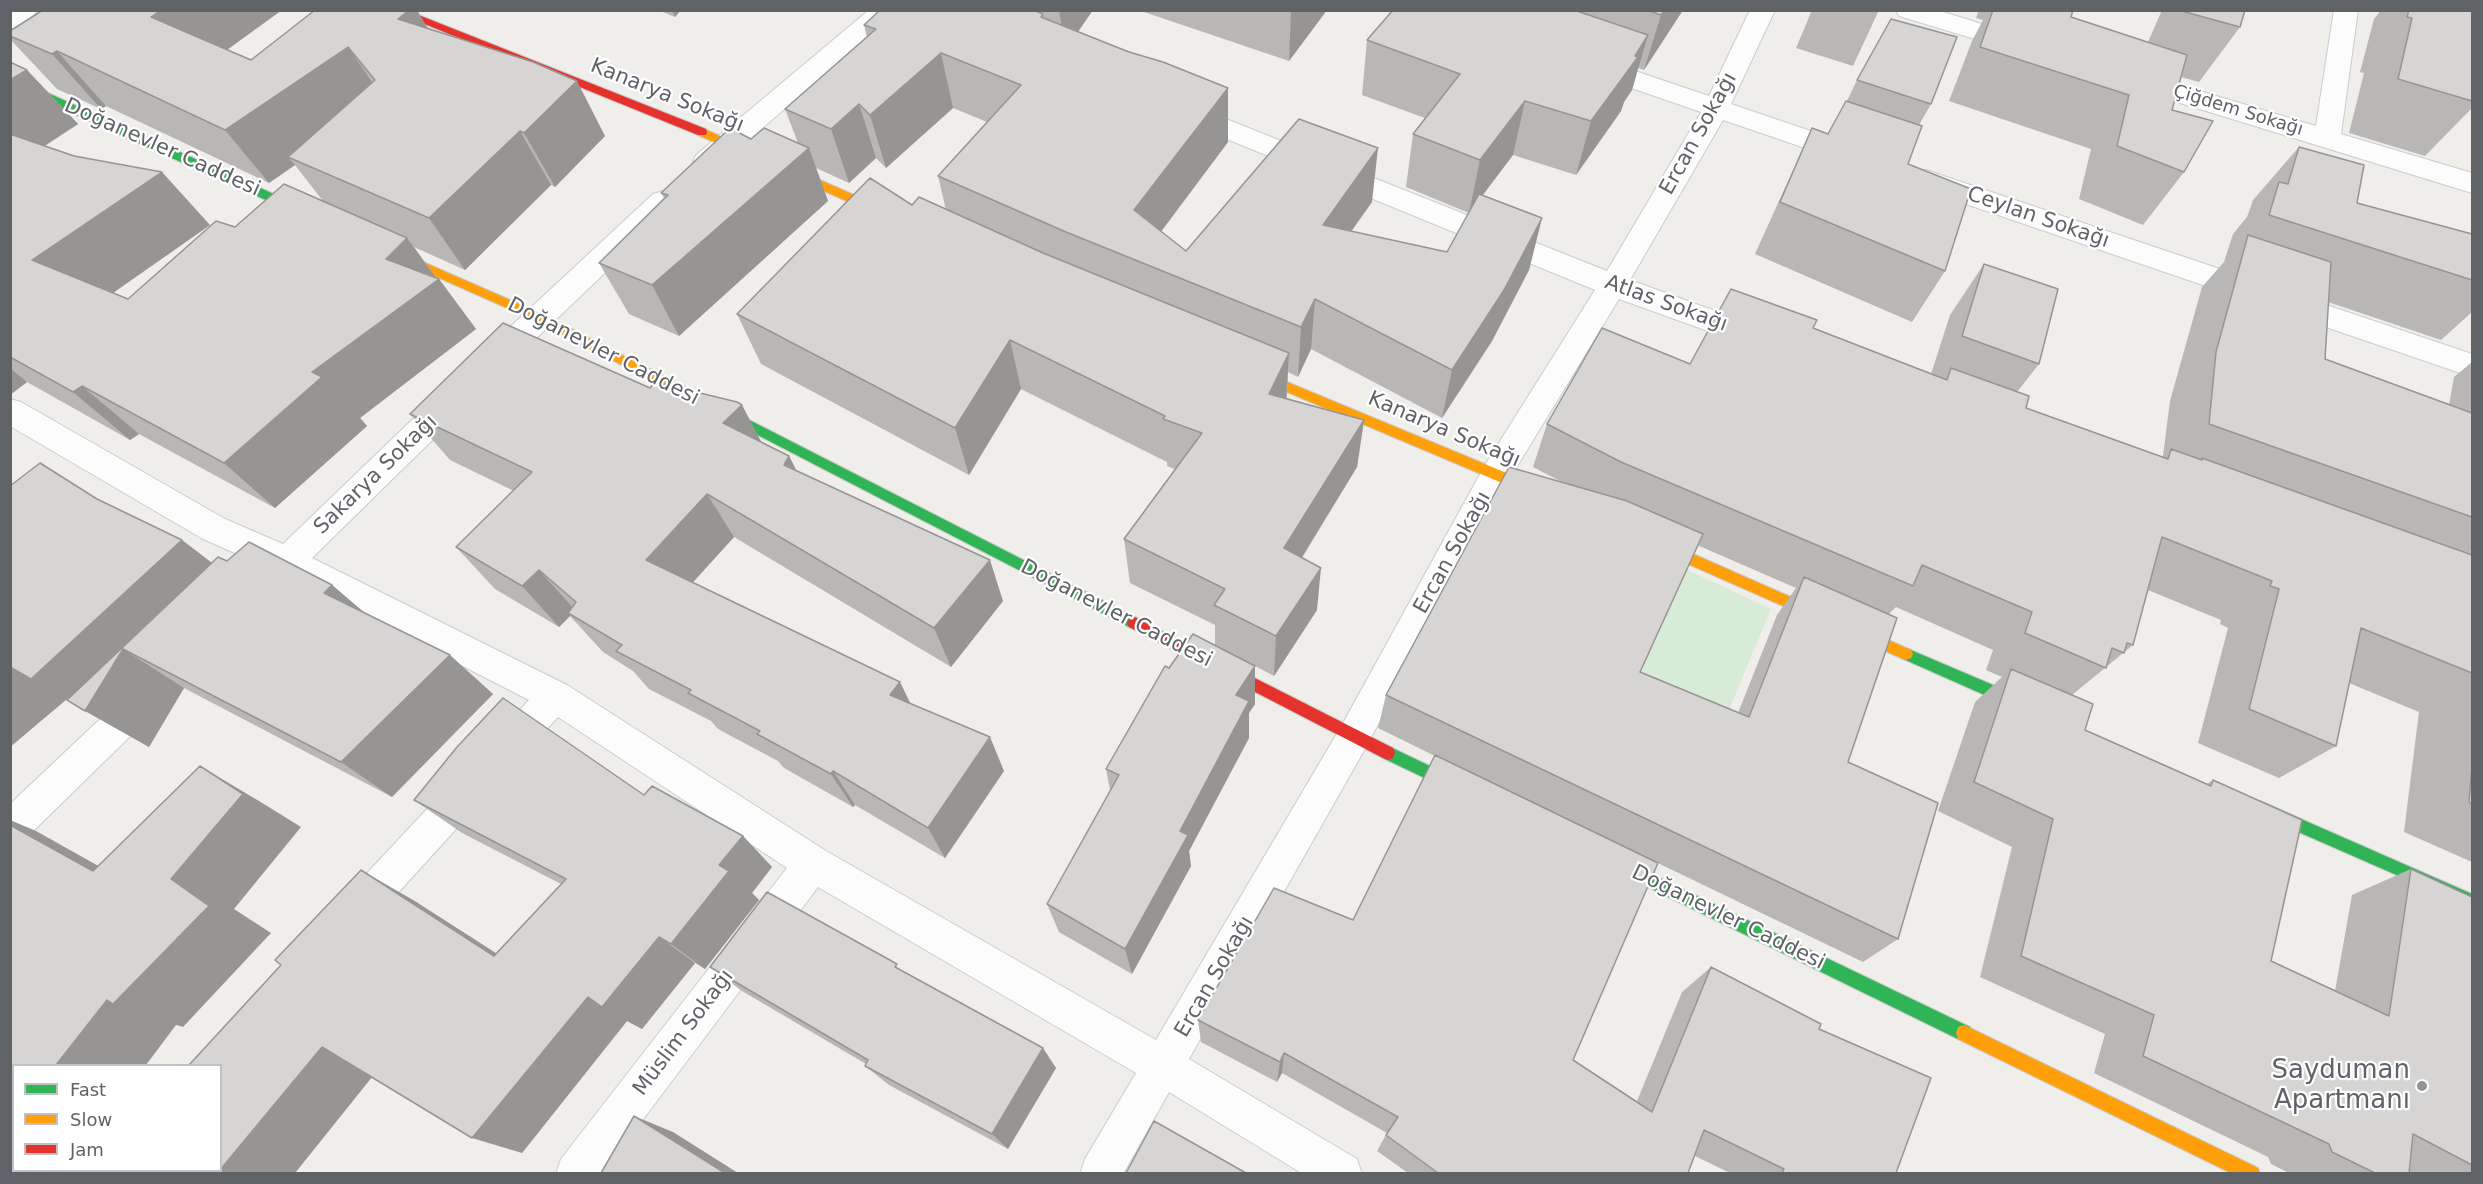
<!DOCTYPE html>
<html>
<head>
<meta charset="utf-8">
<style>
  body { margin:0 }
  #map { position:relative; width:2483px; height:1184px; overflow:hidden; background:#efeeea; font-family:"DejaVu Sans",sans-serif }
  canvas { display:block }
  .frame { position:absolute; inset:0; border:12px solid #5f6368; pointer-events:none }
  .legend { position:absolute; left:12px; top:1064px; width:210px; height:108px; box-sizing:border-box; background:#fff; border:2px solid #bfc1c3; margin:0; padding:8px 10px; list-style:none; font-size:18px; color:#5f6368 }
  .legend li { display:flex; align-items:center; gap:12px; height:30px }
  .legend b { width:30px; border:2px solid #bfc1c3 }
</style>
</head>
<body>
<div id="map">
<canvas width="2483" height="1184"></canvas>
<div class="frame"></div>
<ul class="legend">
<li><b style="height:8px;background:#30b455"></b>Fast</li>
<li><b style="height:8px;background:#ff9f0a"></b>Slow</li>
<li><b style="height:8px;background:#e5322d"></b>Jam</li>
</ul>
</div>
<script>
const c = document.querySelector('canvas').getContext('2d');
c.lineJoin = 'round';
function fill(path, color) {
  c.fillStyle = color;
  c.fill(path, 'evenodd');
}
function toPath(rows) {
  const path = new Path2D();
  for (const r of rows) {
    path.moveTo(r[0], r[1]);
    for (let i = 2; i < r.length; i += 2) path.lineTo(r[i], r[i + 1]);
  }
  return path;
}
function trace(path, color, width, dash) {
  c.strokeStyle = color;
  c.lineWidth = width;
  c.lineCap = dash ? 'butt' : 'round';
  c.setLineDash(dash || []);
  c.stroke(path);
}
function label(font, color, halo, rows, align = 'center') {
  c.font = font + ' "DejaVu Sans",sans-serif';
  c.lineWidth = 4.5;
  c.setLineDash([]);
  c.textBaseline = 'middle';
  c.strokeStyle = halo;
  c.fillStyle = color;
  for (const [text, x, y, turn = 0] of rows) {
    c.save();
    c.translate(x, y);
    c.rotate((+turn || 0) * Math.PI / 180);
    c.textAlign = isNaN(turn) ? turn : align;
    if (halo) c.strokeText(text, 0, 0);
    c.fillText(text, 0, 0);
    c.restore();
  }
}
fill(toPath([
  [1683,568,1771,609,1718,736,1627,693]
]), '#d8ebd6');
const street = toPath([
  [38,10,19,31,10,33,11,10,38,10],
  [869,10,897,10,716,169,706,172,696,169,693,162,696,155,869,10],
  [1750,10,1775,10,1731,104,1858,147,1862,154,1858,161,1849,163,1723,120,1630,280,1765,329,1770,337,1765,345,1755,348,1619,299,1507,483,1366,747,1189,1059,1357,1159,1362,1174,1303,1174,1169,1092,1123,1174,1080,1174,1085,1159,1136,1073,818,887,602,1174,556,1174,561,1159,787,868,558,717,366,928,353,934,340,928,334,915,340,902,529,700,291,578,286,584,274,588,262,584,258,574,262,565,203,539,10,426,10,399,21,402,225,519,283,544,443,390,454,387,465,390,469,399,465,408,312,558,567,685,826,851,1156,1040,1342,725,1485,465,1595,290,1178,119,1174,113,1178,107,1187,104,1196,107,1607,271,1701,112,1582,71,1578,65,1582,59,1591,56,1709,96,1750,10],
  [1896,10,1937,10,2030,39,2034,45,2030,51,2021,53,1899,16,1896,10],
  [2334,10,2358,10,2341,134,2472,173,2472,193,2125,86,2121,80,2125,74,2134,71,2316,126,2334,10],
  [1926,170,2472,354,2472,377,1916,187,1912,180,1916,173,1926,170],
  [663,191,673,194,677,201,673,208,502,371,491,375,480,371,476,363,480,355,653,194,663,191],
  [146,682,158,687,163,698,158,709,23,841,10,846,10,804,134,687,146,682],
  [93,1170,135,1170,134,1174,92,1174,93,1170]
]);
const fast = toPath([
  [10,71,48,93,314,212,316,215,310,219,306,218,40,99,10,79,10,71],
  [665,377,1139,619,1141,623,1139,627,1134,629,1129,627,661,385,659,382,665,377],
  [1906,648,2033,702,2035,707,2033,712,2028,713,2023,712,1901,658,1899,654,1901,650,1906,648],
  [1388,746,1472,786,1474,791,1472,796,1467,798,1462,796,1383,758,1381,753,1383,748,1388,746],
  [2260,801,2472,894,2472,908,2255,813,2253,808,2255,803,2260,801],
  [1610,854,1970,1027,1972,1033,1970,1039,1964,1041,1958,1039,1605,866,1602,861,1605,856,1610,854]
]);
const slow = toPath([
  [702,128,895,213,897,216,895,219,887,219,698,135,697,132,702,128],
  [389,247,542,314,669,379,671,382,669,385,661,385,534,320,385,254,383,251,389,247],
  [1246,365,1550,491,1551,495,1550,499,1545,500,1540,499,1242,373,1240,370,1246,365],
  [1650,535,1911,650,1913,654,1911,658,1906,660,1901,658,1645,545,1643,541,1645,537,1650,535],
  [1964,1025,2258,1168,2260,1174,2233,1174,1958,1039,1956,1033,1958,1027,1964,1025]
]);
const jam = toPath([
  [390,10,406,10,706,129,707,132,706,135,698,135,390,10],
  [1134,617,1393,748,1395,753,1393,758,1388,760,1383,758,1129,627,1127,623,1129,619,1134,617]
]);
trace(street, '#cbcccc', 2);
trace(fast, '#cacacb', 2);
trace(slow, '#cacacb', 2);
trace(jam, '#cacacb', 2);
fill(street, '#fdfcfc');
fill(fast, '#30b455');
fill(slow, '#ff9f0a');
fill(jam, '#e5322d');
fill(toPath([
  [43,10,282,10,227,50,251,60,428,29,605,136,555,187,551,185,465,270,414,247,436,278,439,279,476,329,360,418,367,426,275,508,139,434,130,440,27,382,10,395,10,62,27,70,78,124,45,146,210,225,113,293,128,299,235,227,323,201,295,165,269,183,106,106,101,109,57,89,10,39,10,31],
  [658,10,681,10,675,17],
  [880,10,1093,10,1078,32,1129,52,1228,88,1228,142,1161,232,1186,251,1372,202,1351,231,1447,252,1469,213,1406,187,1413,134,1425,118,1362,95,1367,40,1393,10,1683,10,1644,70,1638,68,1632,90,1624,102,1621,111,1576,175,1513,155,1483,195,1542,218,1529,270,1492,341,1442,418,1311,349,1298,377,1288,372,1287,398,1364,420,1357,467,1302,558,1317,610,1274,676,1255,666,1255,704,1249,713,1249,738,1189,851,1191,866,1132,974,1059,932,1047,904,1110,790,1106,769,1169,668,1215,645,1215,625,1130,583,1124,539,1175,469,1167,466,1167,462,1021,389,969,475,761,364,737,314,912,205,946,210,938,176,987,122,953,108,886,168,876,158,849,183,816,168,828,201,679,336,629,314,599,263,664,198,661,193,751,139,798,143,785,109,867,37,864,25],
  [1138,10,1327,10,1289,61],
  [1812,10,1879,10,1853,66,1796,48],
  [1979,10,2073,10,2071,17,2148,42,2162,10,2245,10,2240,27,2199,82,2181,77,2172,110,2184,172,2143,225,2079,199,2091,149,1949,101,1972,41,1983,20,1976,18],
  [2381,10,2472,10,2472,108,2425,156,2349,133,2364,73,2360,72,2374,19],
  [1857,80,1931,104,1919,125,1908,164,1945,271,1912,322,1755,254,1812,128,1828,134,1847,101],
  [2299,147,2357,203,2472,234,2472,312,2441,340,2328,302,2325,359,2449,405,2454,377,2472,362,2472,862,2404,832,2419,712,2349,683,2336,746,2279,778,2198,743,2228,628,2220,624,2221,620,2148,590,2133,645,2072,695,2085,730,2207,784,2213,780,2271,961,2335,991,2352,895,2411,869,2472,897,2472,1173,2289,1173,2271,1164,2268,1157,2094,1073,2105,1034,1980,977,2012,847,1938,811,1975,702,2002,677,1986,670,1993,650,1896,607,1889,614,1848,762,1898,939,1863,962,1606,838,1573,1060,1637,1101,1682,992,1711,967,1819,1029,1896,1173,1730,1173,1695,1156,1688,1173,1408,1173,1377,1151,1387,1133,1282,1073,1277,1082,1201,1042,1198,1020,1353,920,1435,756,1378,728,1386,695,1562,482,1533,467,1547,424,1690,364,1813,328,1931,374,1950,315,1984,264,2039,364,2017,392,2026,408,2162,457,2163,456,2170,401,2202,287,2224,262,2233,234,2247,217,2253,200],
  [1697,545,1796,588,1777,615,1738,713,1640,672],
  [650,388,742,405,761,442,789,456,797,471,1003,601,951,667,734,537,693,582,911,703,1004,771,945,858,855,805,853,807,784,768,778,761,718,729,711,721,649,689,633,671,603,652,570,616,559,627,495,589,456,547,514,491,450,460,410,414],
  [10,486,97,499,182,540,212,563,227,561,332,585,366,614,493,694,392,797,184,688,149,747,67,699,10,747],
  [644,795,743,836,772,867,752,893,759,900,705,969,695,963,642,1029,627,1021,522,1153,372,1077,295,1173,195,1173,413,900,496,953,561,884,462,833,414,800],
  [710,967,903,971,1056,1068,1008,1149,889,1085,865,1066,866,1064,742,991]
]), '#b8b7b5');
fill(toPath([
  [161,10,282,10,196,72,151,17],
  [409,10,417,10,448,62,398,19],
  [672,10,681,10,675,17],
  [1059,10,1093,10,1065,50],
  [1291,10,1327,10,1289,61],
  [1665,10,1683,10,1644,70,1661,15],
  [1648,35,1632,90,1624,102,1621,111,1576,175,1591,121],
  [348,47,385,101,288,157,295,165,269,183,225,130],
  [57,51,106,106,101,109,52,54],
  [941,53,953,108,886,168,870,115],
  [27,70,78,124,10,168,10,80],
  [577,81,605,136,555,187,524,133],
  [1228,88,1228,142,1138,262,1134,210],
  [1525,101,1513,155,1469,213,1480,160],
  [859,104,876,158,849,183,831,129],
  [520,131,551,185,465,270,429,218],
  [809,148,828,201,679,336,652,285],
  [1378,148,1372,202,1319,277,1323,225],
  [162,172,210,225,87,311,32,260],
  [1542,218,1529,270,1492,341,1442,418,1452,370],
  [407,238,437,279,439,279,476,329,360,418,367,426,275,508,224,463,312,372,386,259],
  [1315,299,1311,349,1298,377,1301,327],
  [1010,340,1021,389,969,475,955,428],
  [1289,353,1286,402,1269,394],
  [10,368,27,382,10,395],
  [82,386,139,434,130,440,73,392],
  [742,405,766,451,723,423],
  [1364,420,1357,467,1281,591,1284,548],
  [789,456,811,501,784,465],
  [707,494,734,537,676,601,646,560],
  [182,540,238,583,123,649,184,688,149,747,85,711,67,699,10,747,10,666],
  [990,560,1003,601,951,667,934,628],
  [1321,568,1317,610,1274,676,1276,636],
  [539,570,575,610,568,613,570,616,559,627,522,586],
  [332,585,381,627,324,593],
  [450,655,493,694,392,797,341,762],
  [1255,666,1255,704,1249,713,1249,738,1189,851,1191,866,1132,974,1125,949,1180,831,1236,695],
  [900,682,918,719,890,695],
  [990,737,1004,771,945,858,928,828],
  [200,766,259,801,301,827,234,909,271,933,183,1027,176,1025,146,1065,56,1065,107,1000,171,879],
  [833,771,855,805,853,807,831,774],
  [10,820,36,831,161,901,93,871,10,825],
  [743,836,772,867,752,893,759,900,705,969,671,944,719,865],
  [361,870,413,900,539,981,494,956],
  [659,937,695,963,642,1029,627,1021,522,1153,472,1138,588,997],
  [322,1047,380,1067,295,1173,218,1173],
  [1043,1048,1056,1068,1008,1149,992,1134],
  [1284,1053,1282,1073,1277,1082,1280,1062],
  [634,1116,673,1132,738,1173,725,1173],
  [14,1121,14,1170,63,1170,59,1173,10,1173,10,1124]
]), '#969594');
const building = toPath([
  [43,10,161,10,151,17,251,60,315,10,409,10,398,19,533,62,577,81,524,133,520,131,429,218,288,157,375,80,348,47,225,130,57,51,52,54,10,36,10,31,43,10],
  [880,10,1033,10,1043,14,1041,17,1129,52,1163,62,1228,88,1134,210,1186,251,1299,119,1378,148,1323,225,1447,252,1479,194,1542,218,1504,290,1452,370,1315,299,1301,327,1066,232,938,176,1021,85,941,53,870,115,859,104,831,129,785,109,876,29,864,25,880,10],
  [1393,10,1574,10,1648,35,1635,56,1638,57,1591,121,1525,101,1480,160,1413,134,1460,74,1367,40,1393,10],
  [1647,10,1665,10,1661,15,1647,10],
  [1993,10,2073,10,2071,17,2187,55,2172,110,2213,121,2184,172,2117,146,2129,95,1980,47,1993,10],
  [2178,10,2245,10,2240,27,2178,10],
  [2409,10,2472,10,2472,101,2398,79,2412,18,2407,17,2409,10],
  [1891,19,1957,37,1931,104,1857,80,1891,19],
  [10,62,27,70,10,80,10,62],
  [1846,101,1922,126,1908,164,1971,189,1945,271,1780,202,1812,128,1828,134,1846,101],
  [730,128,751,139,764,128,809,148,652,285,599,263,668,195,661,193,730,128],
  [10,134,74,156,162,172,32,260,128,299,216,221,235,227,284,184,407,238,386,259,439,279,312,372,322,377,224,463,82,386,73,392,10,357,10,134],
  [2299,147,2364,165,2357,203,2472,234,2472,280,2269,215,2279,182,2288,184,2299,147],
  [870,178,912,205,919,197,1043,253,1289,353,1269,394,1364,420,1284,548,1321,568,1276,636,1214,605,1225,589,1124,539,1202,433,1163,419,1165,416,1010,340,955,428,737,314,870,178],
  [2248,235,2331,262,2325,359,2472,413,2472,517,2209,424,2216,352,2248,235],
  [1984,264,2058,289,2039,364,1962,336,1984,264],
  [1731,289,1817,320,1813,328,1947,380,1951,368,2029,396,2026,408,2168,459,2171,449,2202,460,2202,458,2472,555,2472,673,2361,628,2336,746,2249,709,2279,589,2270,586,2272,581,2162,537,2133,645,2127,643,2124,653,2112,648,2106,668,2025,633,2032,612,1922,565,1913,586,1621,462,1547,424,1602,328,1690,364,1731,289],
  [503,323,650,388,655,382,737,402,742,405,723,423,789,456,784,465,990,560,934,628,707,494,646,560,900,682,890,695,990,737,928,828,833,771,831,774,757,734,760,731,688,693,691,690,616,651,622,645,568,613,576,602,539,570,522,586,456,547,532,472,410,414,503,323],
  [40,463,97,499,182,540,31,679,10,667,10,486,40,463],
  [1509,467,1627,501,1703,534,1640,672,1749,717,1804,577,1897,618,1848,762,1938,803,1898,939,1386,695,1509,467],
  [249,542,332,585,324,593,450,655,341,762,123,649,85,711,67,700,218,557,227,561,249,542],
  [1193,634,1255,666,1236,695,1249,701,1180,831,1188,835,1125,949,1047,904,1119,775,1106,769,1165,666,1169,668,1193,634],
  [2011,669,2093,704,2085,730,2211,786,2213,780,2302,820,2271,961,2389,1016,2411,869,2472,897,2472,1165,2413,1134,2409,1173,2375,1173,2332,1152,2329,1144,2143,1056,2154,1015,2021,956,2053,819,1974,782,2011,669],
  [503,698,644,795,652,786,743,836,719,865,729,871,671,944,659,937,602,1007,588,997,472,1138,322,1047,220,1170,220,1065,189,1065,281,965,275,960,361,870,494,956,566,879,414,800,457,747,503,698],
  [1435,755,1658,863,1573,1060,1652,1112,1711,967,1821,1024,1819,1029,1931,1078,1896,1173,1782,1173,1784,1169,1704,1130,1688,1173,1438,1173,1386,1135,1398,1117,1284,1053,1280,1062,1198,1020,1274,888,1353,920,1435,755],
  [200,766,243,794,171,879,209,906,113,1004,107,1000,56,1065,14,1065,14,1121,10,1124,10,825,93,871,200,766],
  [2472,766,2472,804,2469,802,2472,766],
  [767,892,897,964,895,967,1043,1048,992,1134,865,1066,868,1060,710,967,767,892],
  [634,1116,725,1173,601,1173,634,1116],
  [1154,1121,1246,1173,1126,1173,1154,1121],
  [191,1170,220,1170,218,1173,195,1173,191,1170]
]);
fill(building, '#d6d5d3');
trace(building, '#969594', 1.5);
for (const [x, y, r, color] of [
  [2422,1086,6,"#919496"]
]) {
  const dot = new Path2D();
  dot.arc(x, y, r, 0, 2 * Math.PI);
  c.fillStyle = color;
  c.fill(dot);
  trace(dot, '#fff', 2);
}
label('18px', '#5f6368', '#fff', [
  ["Çiğdem Sokağı",2238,111,17]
]);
label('21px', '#5f6368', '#fff', [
  ["Kanarya Sokağı",667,96,22],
  ["Ercan Sokağı",1699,134,-61],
  ["Doğanevler Caddesi",162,148,24],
  ["Ceylan Sokağı",2038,218,19],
  ["Atlas Sokağı",1666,304,20],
  ["Doğanevler Caddesi",603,352,27],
  ["Kanarya Sokağı",1444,430,23],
  ["Sakarya Sokağı",376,475,-44],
  ["Ercan Sokağı",1453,553,-61],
  ["Doğanevler Caddesi",1116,614,27],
  ["Doğanevler Caddesi",1728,918,26],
  ["Ercan Sokağı",1215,977,-60],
  ["Müslim Sokağı",684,1033,-53]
]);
label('26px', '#5f6368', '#fff', [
  ["Sayduman",2410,1071],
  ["Apartmanı",2410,1101]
], 'right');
</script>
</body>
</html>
